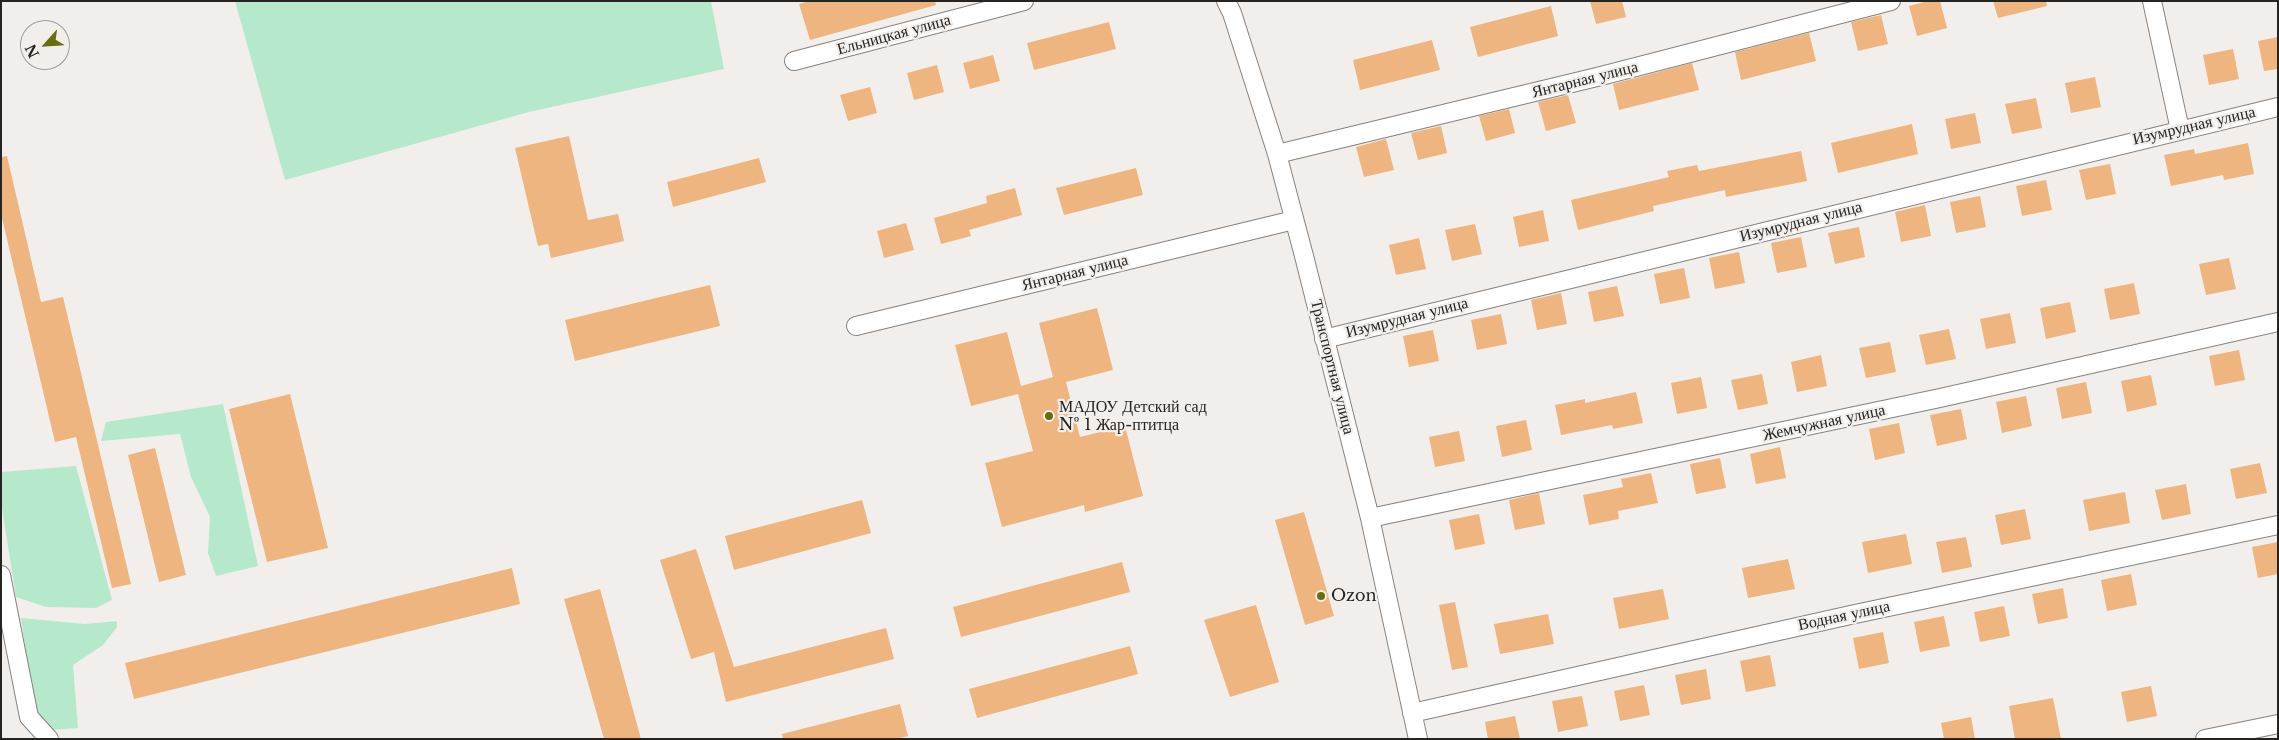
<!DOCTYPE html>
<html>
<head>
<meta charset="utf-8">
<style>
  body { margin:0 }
  #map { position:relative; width:2279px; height:740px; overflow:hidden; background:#f2eeeb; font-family:"Libre Baskerville",serif }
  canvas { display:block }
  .frame { position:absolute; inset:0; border:2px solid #252422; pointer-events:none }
  .north { position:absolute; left:20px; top:20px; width:50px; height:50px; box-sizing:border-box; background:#f2eeeb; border:1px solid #a09d9b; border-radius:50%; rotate:244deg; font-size:14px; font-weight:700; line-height:20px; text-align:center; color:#252422 }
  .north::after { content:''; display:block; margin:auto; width:18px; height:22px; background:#696d0f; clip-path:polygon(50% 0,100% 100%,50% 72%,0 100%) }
</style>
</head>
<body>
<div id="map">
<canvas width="2279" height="740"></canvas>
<div class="frame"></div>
<div class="north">N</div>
</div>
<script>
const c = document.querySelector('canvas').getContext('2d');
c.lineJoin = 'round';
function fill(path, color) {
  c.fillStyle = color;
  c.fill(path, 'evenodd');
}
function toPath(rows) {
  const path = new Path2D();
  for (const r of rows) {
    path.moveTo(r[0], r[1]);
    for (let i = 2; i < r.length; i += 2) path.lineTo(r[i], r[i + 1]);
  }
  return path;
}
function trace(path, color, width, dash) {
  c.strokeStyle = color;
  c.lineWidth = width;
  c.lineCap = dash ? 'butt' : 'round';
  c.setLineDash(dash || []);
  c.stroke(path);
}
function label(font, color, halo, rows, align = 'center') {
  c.font = font + ' "Libre Baskerville",serif';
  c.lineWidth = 4.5;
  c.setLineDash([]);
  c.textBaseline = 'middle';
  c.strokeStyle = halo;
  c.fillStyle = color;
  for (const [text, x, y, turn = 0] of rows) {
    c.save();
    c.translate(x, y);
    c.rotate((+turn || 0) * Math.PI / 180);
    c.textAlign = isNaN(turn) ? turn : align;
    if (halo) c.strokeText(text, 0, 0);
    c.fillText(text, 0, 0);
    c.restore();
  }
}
fill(toPath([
  [235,1,711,1,724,69,529,112,285,180],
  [223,404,258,566,216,576,208,553,210,517,191,477,180,434,101,441,106,422],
  [76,466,112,600,96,608,46,607,16,597,1,502,1,472],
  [21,618,85,624,117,621,117,627,103,645,73,665,78,728,50,730,34,708]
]), '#b6e9cb');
fill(toPath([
  [809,1,935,1,936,5,810,40,799,4],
  [1590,1,1622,1,1626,17,1596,24],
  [1928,1,1940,1,1947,28,1917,36,1909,6],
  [1993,1,2046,1,2047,6,1998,18],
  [1551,6,1558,36,1478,57,1470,27],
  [1881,15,1888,44,1858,51,1851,22],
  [1109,22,1116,49,1034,70,1027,43],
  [1809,33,1816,61,1741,80,1735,52],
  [2278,37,2278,69,2264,71,2258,41],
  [1432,40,1440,70,1360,90,1353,60],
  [2233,49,2239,79,2209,85,2203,55],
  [993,55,1000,81,970,89,963,63],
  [1692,63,1699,90,1619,110,1613,84],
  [937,65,944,92,914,100,907,73],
  [2095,77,2101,107,2071,113,2065,83],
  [870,87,877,113,848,121,840,95],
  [1568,95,1576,123,1546,131,1538,102],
  [2036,98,2042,128,2012,134,2005,104],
  [1509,109,1515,133,1486,141,1479,116],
  [1975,113,1981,143,1951,149,1945,119],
  [1912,124,1918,154,1838,173,1831,143],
  [1441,126,1447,153,1418,160,1411,133],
  [569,136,588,220,618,214,624,241,551,258,548,244,538,246,515,148],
  [1386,139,1394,170,1364,177,1356,147],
  [2248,143,2254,174,2224,180,2223,175,2171,186,2164,155,2194,149,2195,154],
  [1801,151,1807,181,1726,197,1725,190,1653,206,1654,211,1578,230,1571,200,1669,177,1667,171,1697,165,1699,171],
  [7,156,41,302,63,297,131,584,112,588,76,437,55,442,1,214,1,157],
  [759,158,766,182,673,207,667,182],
  [2110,164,2116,194,2086,200,2079,170],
  [1136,168,1143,195,1064,215,1056,188],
  [2046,180,2052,210,2022,216,2016,186],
  [1015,188,1022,215,969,230,971,236,941,244,934,218,987,203,986,196],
  [1980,196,1986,227,1956,233,1950,202],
  [1925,205,1931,236,1901,242,1895,212],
  [1543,210,1549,241,1519,247,1513,217],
  [906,223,914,250,884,258,877,231],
  [1475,224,1482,254,1452,261,1445,230],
  [1859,227,1865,257,1835,264,1828,233],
  [1801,237,1807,267,1777,273,1771,243],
  [1419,238,1426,269,1396,275,1389,245],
  [1739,252,1745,283,1715,289,1709,258],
  [2229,258,2236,289,2206,295,2199,264],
  [1684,268,1690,298,1660,304,1654,274],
  [2134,283,2140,314,2110,320,2104,289],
  [710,285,720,326,575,361,565,320],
  [1617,286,1624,316,1594,322,1588,292],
  [1561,293,1567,324,1537,330,1531,300],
  [2070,302,2076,332,2046,339,2040,308],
  [1097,308,1113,370,1066,382,1080,437,1125,426,1143,496,1085,512,1084,505,1002,527,985,463,1033,451,1018,394,971,406,955,345,1007,332,1021,386,1053,377,1039,323],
  [2010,313,2016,343,1986,349,1980,319],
  [1501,314,1507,344,1477,350,1471,320],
  [1949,329,1956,359,1926,365,1919,335],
  [1433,330,1439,361,1409,367,1403,336],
  [1890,342,1896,372,1866,378,1859,348],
  [2239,350,2245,380,2215,386,2209,356],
  [1821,355,1827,386,1797,392,1791,362],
  [1762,374,1768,404,1738,410,1731,380],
  [2151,375,2157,405,2127,412,2121,381],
  [1701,377,1707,408,1677,414,1671,383],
  [2086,382,2092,413,2062,419,2056,388],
  [1636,392,1643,423,1613,429,1612,425,1561,435,1555,405,1585,399,1585,403],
  [290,394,328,548,267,562,229,409],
  [2026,396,2032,426,2002,433,1996,402],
  [1961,409,1967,439,1937,446,1930,415],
  [1526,420,1532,450,1502,457,1496,426],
  [1899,423,1905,453,1875,460,1869,429],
  [1459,431,1465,461,1435,467,1429,437],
  [1780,447,1786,478,1756,484,1750,454],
  [155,448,186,575,159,582,128,455],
  [1720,458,1726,488,1696,494,1690,464],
  [2260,463,2267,493,2236,499,2230,469],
  [1651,473,1658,503,1618,511,1619,519,1589,525,1583,495,1623,487,1621,479],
  [2186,484,2191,514,2162,520,2155,490],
  [2125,492,2130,523,2089,531,2083,500],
  [1539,493,1545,524,1515,530,1509,500],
  [862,500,871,533,734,570,725,536],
  [2025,509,2031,539,2001,545,1995,515],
  [1304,512,1334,616,1305,625,1275,520],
  [1479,514,1485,544,1455,550,1449,520],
  [1906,534,1912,564,1868,573,1862,542],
  [1966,537,1972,567,1942,573,1936,542],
  [2278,542,2278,574,2258,578,2252,547],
  [696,549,734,667,886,628,894,659,726,702,714,652,691,659,660,560],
  [1788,559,1795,589,1748,598,1742,568],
  [1122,562,1130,592,961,637,953,607],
  [512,568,520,604,134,699,125,663],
  [2131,574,2137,605,2107,611,2101,580],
  [2063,588,2068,618,2038,624,2032,594],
  [600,589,641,739,604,739,564,599],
  [1663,589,1669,619,1619,629,1613,598],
  [1455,602,1468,667,1452,670,1439,605],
  [1256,605,1279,682,1230,697,1204,620],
  [2004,606,2010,636,1980,642,1974,612],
  [1548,614,1554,644,1500,654,1494,624],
  [1944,616,1950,646,1920,652,1914,622],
  [1883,632,1889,663,1859,669,1853,638],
  [1130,646,1138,674,977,718,969,689],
  [1770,655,1776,686,1746,692,1740,661],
  [1706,669,1711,699,1681,705,1675,675],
  [1644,685,1650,715,1620,721,1614,691],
  [2151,686,2157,716,2127,722,2121,692],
  [1582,696,1588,726,1558,732,1552,701],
  [2053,698,2061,739,2015,739,2009,706],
  [900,704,908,736,897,739,783,739,782,734],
  [1515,716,1520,739,1488,739,1485,722],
  [1971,717,1975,739,1944,739,1941,723]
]), '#eeb580');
const minor = toPath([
  [1226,1,1232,13,1277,154,1304,256,1370,518,1418,739],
  [2152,1,2180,130],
  [794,61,1024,1],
  [1277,154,1597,77,1891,1],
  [856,326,1294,220],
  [1324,339,2278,107],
  [1370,518,1940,398,2278,322],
  [1,575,29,717,49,739],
  [1412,713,1855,614,2278,525],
  [2205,739,2278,724]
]);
trace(minor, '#85827f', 20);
trace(minor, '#fff', 18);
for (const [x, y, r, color] of [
  [1049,416,5,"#696d0f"],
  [1321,596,5,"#696d0f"]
]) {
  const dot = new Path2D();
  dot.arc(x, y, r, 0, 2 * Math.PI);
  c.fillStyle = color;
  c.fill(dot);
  trace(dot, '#f2eeeb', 2);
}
label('16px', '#252422', '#f2eeeb', [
  ["Ельницкая улица",894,35,-15],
  ["Янтарная улица",1585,80,-14],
  ["Изумрудная улица",2194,126,-13],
  ["Изумрудная улица",1801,222,-14],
  ["Янтарная улица",1075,273,-14],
  ["Изумрудная улица",1407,318,-14],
  ["Транспортная улица",1332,367,76],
  ["Жемчужная улица",1824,423,-12],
  ["Водная улица",1844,616,-12]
]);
label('16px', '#252422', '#f2eeeb', [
  ["МАДОУ Детский сад",1059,407],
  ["№ 1 Жар-птитца",1059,425],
  ["Ozon",1331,596]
], 'left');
</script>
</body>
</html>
